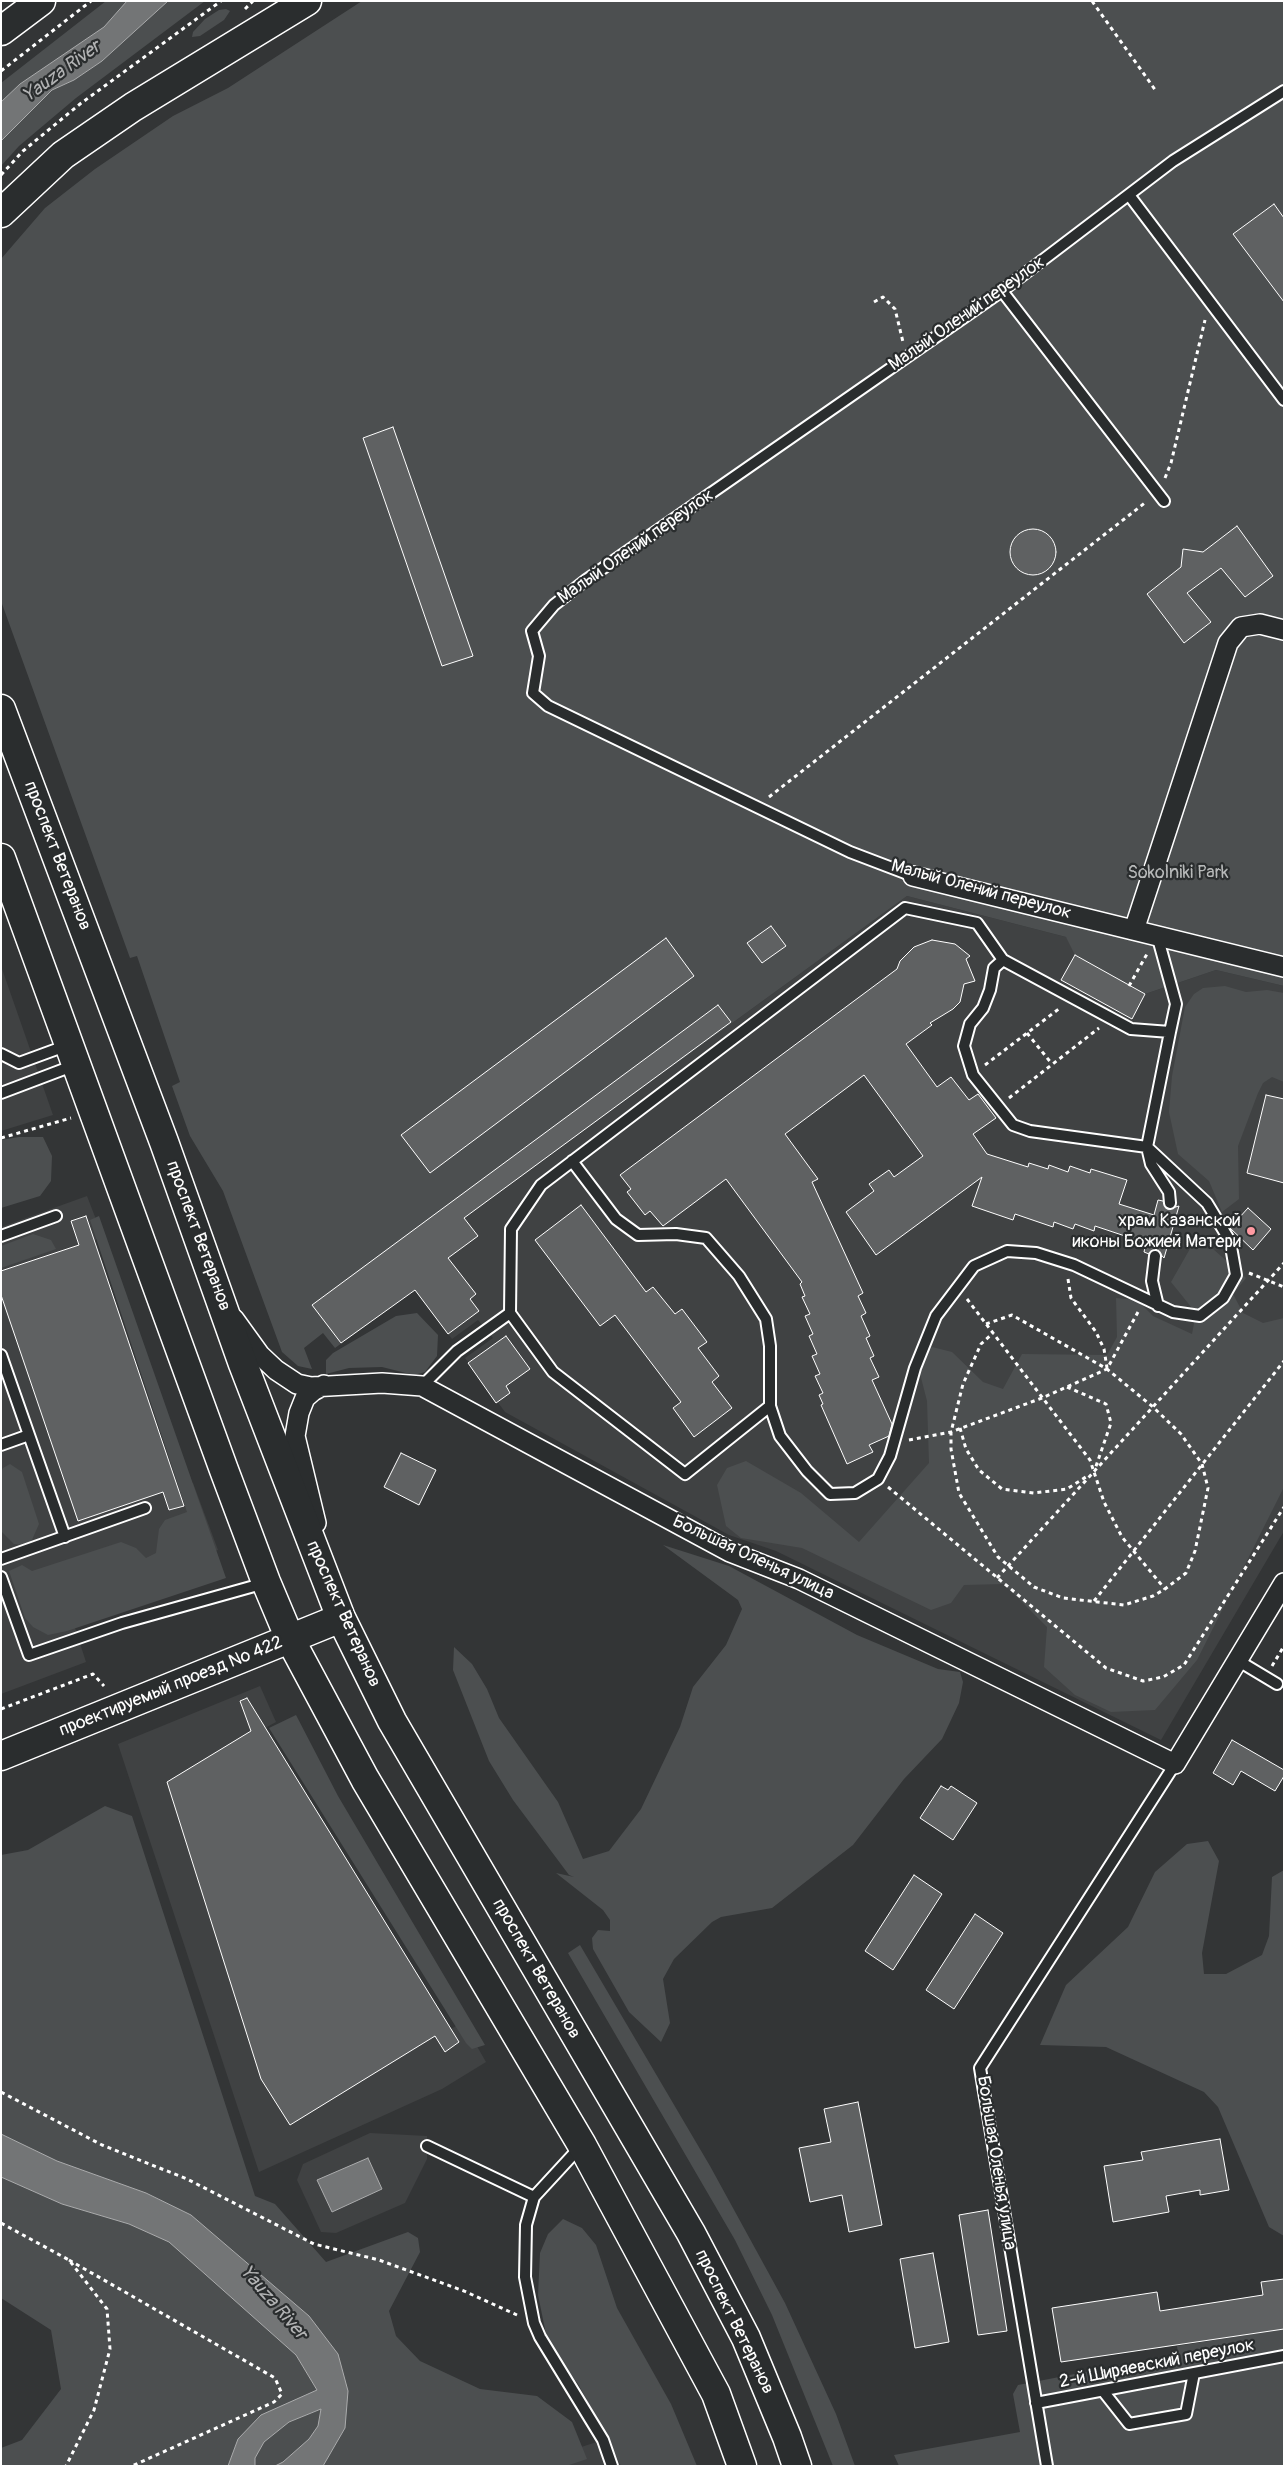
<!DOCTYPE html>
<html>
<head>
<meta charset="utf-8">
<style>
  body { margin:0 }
  #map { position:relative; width:1285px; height:2467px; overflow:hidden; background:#333536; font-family:Pangolin,sans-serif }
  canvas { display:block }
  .frame { position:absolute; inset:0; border:2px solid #fff; pointer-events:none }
</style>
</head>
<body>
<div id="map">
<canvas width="1285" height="2467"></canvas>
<div class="frame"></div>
</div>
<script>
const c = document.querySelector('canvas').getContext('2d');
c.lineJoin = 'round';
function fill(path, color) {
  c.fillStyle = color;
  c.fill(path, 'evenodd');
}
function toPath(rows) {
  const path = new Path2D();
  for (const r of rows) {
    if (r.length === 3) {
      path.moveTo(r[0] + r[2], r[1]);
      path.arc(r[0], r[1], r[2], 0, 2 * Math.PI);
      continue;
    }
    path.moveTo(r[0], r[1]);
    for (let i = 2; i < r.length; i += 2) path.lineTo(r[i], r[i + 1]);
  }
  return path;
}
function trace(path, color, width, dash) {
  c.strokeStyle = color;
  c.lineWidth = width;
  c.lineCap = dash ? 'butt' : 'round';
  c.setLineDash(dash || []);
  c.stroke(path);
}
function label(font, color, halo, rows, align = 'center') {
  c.font = font + ' Pangolin,sans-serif';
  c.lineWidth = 4.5;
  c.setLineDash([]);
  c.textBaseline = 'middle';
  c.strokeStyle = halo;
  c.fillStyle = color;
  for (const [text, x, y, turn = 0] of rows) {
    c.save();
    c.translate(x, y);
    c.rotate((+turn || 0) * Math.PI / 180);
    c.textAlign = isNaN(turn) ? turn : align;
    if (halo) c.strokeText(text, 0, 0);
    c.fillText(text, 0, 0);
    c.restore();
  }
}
fill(toPath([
  [907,896,1066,937,1145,994,1216,970,1284,986,1284,1531,1161,1740,776,1551,729,1535,505,1412,465,1358,493,1338,478,1320,452,1339,411,1285,478,1236,464,1218],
  [1,966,53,1115,1,1131],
  [87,1196,102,1235,94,1241,177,1487,193,1483,218,1550,66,1600,86,1662,1,1694,1,1227],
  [260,1686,276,1722,265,1728,451,2029,463,2022,486,2062,442,2089,259,2172,118,1744],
  [370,2133,427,2136,427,2159,405,2203,336,2233,321,2232,297,2180,303,2164],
  [603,2440,663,2466,522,2466]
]), '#404243');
fill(toPath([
  [106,1,127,1,104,27,20,84,1,102,1,83],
  [168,1,205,1,76,98,19,146,1,166,1,141,20,120,52,90,74,80,102,61],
  [362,1,1284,1,1284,986,1216,970,1145,994,1075,955,1066,937,907,896,464,1218,478,1236,398,1296,401,1300,335,1348,323,1333,304,1348,312,1369,298,1366,282,1352,223,1191,190,1136,172,1086,180,1082,137,956,130,958,1,601,1,259,45,208,95,169,173,116,228,88],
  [226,9,230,11,224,20,200,36,192,37,193,32,205,19,219,10],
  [1225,986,1246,992,1267,990,1284,993,1284,1082,1272,1077,1263,1083,1258,1093,1238,1146,1239,1199,1222,1212,1209,1181,1178,1154,1169,1112,1172,1076,1185,1007,1194,994,1203,988],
  [19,1137,43,1137,52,1156,51,1181,40,1196,1,1208,1,1140],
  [99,1216,226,1578,67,1631,48,1635,33,1627,25,1618,9,1571,22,1565,32,1571,121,1542,136,1548,146,1558,156,1553,159,1529,165,1520,187,1512,90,1220],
  [33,1234,51,1240,56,1249,1,1268,1,1246],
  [1191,1247,1213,1249,1246,1278,1233,1294,1243,1313,1263,1323,1284,1318,1284,1487,1197,1660,1155,1710,1111,1712,1075,1695,1044,1667,1047,1627,1004,1584,964,1585,951,1603,931,1610,802,1548,741,1538,726,1526,717,1485,727,1468,746,1461,801,1493,859,1542,929,1463,927,1401,917,1362,932,1347,952,1352,983,1382,1003,1389,1022,1354,1107,1355,1117,1337,1116,1298,1137,1300,1153,1316,1192,1334,1196,1313,1171,1282],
  [417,1313,438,1335,437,1356,425,1372,414,1375,382,1367,349,1368,326,1374,326,1360,333,1353,396,1316],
  [10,1464,22,1472,39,1524,31,1542,24,1545,14,1544,1,1531,1,1472,3,1468],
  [663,1545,729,1566,857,1635,938,1669,960,1672,963,1682,959,1703,942,1739,904,1779,853,1845,772,1908,721,1917,712,1922,674,1959,663,1979,670,2023,661,2042,629,2012,593,1949,592,1938,598,1930,610,1931,610,1920,603,1910,556,1873,574,1877,569,1875,513,1800,489,1761,453,1670,454,1647,472,1664,487,1689,499,1718,558,1802,583,1859,609,1851,641,1809,680,1727,693,1687,726,1645,742,1609,738,1600],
  [296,1715,338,1796,485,2045,472,2049,466,2043,269,1728],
  [105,1806,132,1816,255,2196,275,2204,326,2262,408,2232,418,2238,420,2252,389,2311,396,2336,420,2361,480,2389,537,2396,572,2422,587,2459,566,2466,323,2466,345,2428,309,2316,191,2215,146,2193,57,2161,1,2134,1,1855,28,1850],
  [1208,1841,1219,1861,1202,1953,1204,1974,1226,1974,1262,1955,1269,1936,1272,1877,1284,1870,1284,2236,1269,2227,1218,2107,1204,2092,1106,2047,1040,2045,1066,1985,1128,1927,1155,1872,1187,1844],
  [580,1945,710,2166,785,2303,836,2414,855,2466,833,2466,772,2315,735,2240,568,1953],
  [1,2177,62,2204,129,2224,169,2242,296,2355,317,2390,291,2403,238,2439,228,2466,1,2466,1,2448,22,2440,61,2389,51,2330,1,2298],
  [563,2219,582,2228,596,2245,617,2308,671,2404,697,2466,621,2466,612,2448,603,2440,598,2420,578,2384,554,2353,546,2334,538,2295,540,2253,548,2234],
  [1284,2329,1284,2466,899,2466,894,2455,1020,2432,1013,2394,1018,2385,1178,2354,1177,2346],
  [322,2409,318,2426,309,2439,283,2462,275,2466,255,2466,255,2458,264,2442,289,2422]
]), '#4c4f50');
const water = toPath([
  [127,1,168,1,102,61,74,80,52,90,1,141,1,102,20,84,104,27,127,1],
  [1,2134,57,2161,146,2193,191,2215,309,2316,338,2354,348,2391,345,2428,323,2466,275,2466,283,2462,309,2439,318,2426,321,2409,289,2422,264,2442,255,2458,255,2466,228,2466,238,2439,261,2415,317,2390,296,2355,169,2242,129,2224,62,2204,1,2177,1,2134],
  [368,2158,382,2189,332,2212,317,2180,368,2158]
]);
fill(water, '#737576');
trace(water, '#abacad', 1);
const building = toPath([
  [1274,204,1284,218,1284,302,1233,234,1274,204],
  [393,427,473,656,442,666,363,438,393,427],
  [1237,526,1273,576,1245,597,1221,568,1187,593,1211,622,1184,643,1147,594,1181,567,1183,549,1203,552,1237,526],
  [1033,552,23],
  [771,926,786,946,762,963,747,943,771,926],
  [666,938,694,976,430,1173,401,1135,666,938],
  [932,940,955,944,970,956,966,959,975,981,964,984,960,1002,953,1009,930,1023,932,1025,906,1044,937,1087,951,1077,969,1100,978,1094,996,1118,973,1134,987,1154,1028,1167,1029,1163,1048,1169,1049,1165,1068,1172,1070,1166,1090,1173,1091,1169,1127,1180,1119,1204,1154,1215,1158,1200,1163,1201,1168,1209,1179,1206,1164,1258,1156,1249,1149,1254,1144,1252,1146,1243,1095,1226,1094,1231,1075,1224,1073,1229,1054,1222,1053,1227,1015,1214,1013,1220,972,1206,982,1177,876,1255,846,1212,874,1191,869,1184,889,1170,894,1177,923,1156,864,1075,785,1134,818,1179,812,1182,863,1293,858,1296,866,1313,861,1316,870,1336,866,1338,874,1356,870,1358,879,1377,872,1380,892,1424,889,1436,869,1445,873,1452,847,1464,821,1405,823,1404,819,1395,823,1393,815,1376,820,1374,812,1356,817,1354,809,1336,813,1334,805,1316,810,1314,802,1297,805,1296,800,1284,802,1282,726,1179,663,1226,650,1211,645,1215,627,1192,631,1189,620,1175,897,969,900,961,914,947,932,940],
  [1075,955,1145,994,1132,1019,1061,980,1075,955],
  [718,1005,731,1022,464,1218,478,1236,448,1258,476,1294,470,1299,479,1311,448,1334,415,1290,341,1343,312,1305,718,1005],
  [1266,1095,1284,1099,1284,1183,1247,1173,1266,1095],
  [581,1205,646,1292,653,1287,675,1314,682,1309,707,1342,698,1348,719,1376,712,1382,732,1408,694,1437,673,1408,681,1402,615,1315,600,1326,535,1240,581,1205],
  [1248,1208,1271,1229,1253,1250,1230,1228,1248,1208],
  [86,1216,184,1506,169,1510,163,1492,78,1521,1,1295,1,1271,79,1245,71,1221,86,1216],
  [506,1336,530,1369,506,1386,510,1393,496,1403,468,1363,506,1336],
  [401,1453,436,1470,419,1505,384,1487,401,1453],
  [247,1698,459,2042,445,2052,435,2036,290,2125,261,2079,167,1782,251,1731,240,1701,247,1698],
  [1232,1740,1284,1770,1284,1776,1275,1791,1241,1771,1233,1785,1213,1773,1232,1740],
  [941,1786,948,1790,951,1786,977,1803,953,1840,920,1818,941,1786],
  [914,1875,942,1894,893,1970,865,1951,914,1875],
  [975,1914,1003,1933,954,2009,926,1990,975,1914],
  [858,2102,882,2225,849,2232,842,2195,810,2202,799,2148,831,2142,824,2109,858,2102],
  [1220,2139,1229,2190,1200,2195,1200,2190,1166,2196,1169,2212,1113,2222,1104,2166,1143,2160,1141,2152,1220,2139],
  [988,2210,1007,2331,978,2335,959,2215,988,2210],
  [933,2253,949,2342,915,2348,900,2259,933,2253],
  [1284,2279,1284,2329,1061,2362,1052,2308,1157,2292,1160,2311,1263,2295,1261,2282,1284,2279]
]);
fill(building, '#5f6162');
trace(building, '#fff', 1);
const lane = toPath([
  [1129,195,1284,400],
  [1002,291,1164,501],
  [913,876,850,852,548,706,533,693,539,656,532,631,554,605,586,580,1002,291,1173,161,1284,91],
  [1003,960,994,968,990,990,983,1008,970,1024,964,1046,973,1075,1013,1125,1030,1131,1147,1147,1151,1164,1169,1192,1170,1203],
  [1,1054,19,1063,68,1045],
  [1,1093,75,1065],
  [572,1161,616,1219,638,1235,676,1234,706,1238,739,1276,766,1319,770,1346,770,1406,780,1436,807,1471,830,1494,855,1493,878,1479,890,1456,915,1368,936,1316,974,1266,1007,1251,1036,1253,1074,1265,1173,1312,1200,1316,1223,1298,1236,1275,1230,1241,1207,1203,1147,1147,1170,1032],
  [1,1236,56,1216],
  [1155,1256,1152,1281,1158,1306],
  [510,1313,553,1372,685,1474,770,1406],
  [1,1355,29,1435,1,1445],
  [422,1386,457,1351,510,1313,511,1229,541,1185,905,908,977,923,1003,960,1131,1029,1170,1032,1176,1004,1157,935],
  [29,1435,65,1537],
  [1,1559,145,1508],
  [1,1577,29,1655,122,1623,265,1583],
  [1237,1660,1277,1684],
  [427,2146,534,2197,581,2146],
  [534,2197,526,2225,525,2277,534,2323,540,2337,603,2440,612,2466],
  [1103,2391,1129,2424,1186,2414,1194,2373],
  [1036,2403,1284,2356],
  [1047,2466,980,2068,1175,1764]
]);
const street = toPath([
  [913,876,1284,967],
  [1134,930,1228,643,1241,627,1260,624,1284,630],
  [234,1319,260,1355,276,1370,297,1384,311,1387,382,1383,422,1386,730,1552,799,1579,1175,1764,1284,1583],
  [316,1523,295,1436,299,1413,305,1398,313,1391,324,1385]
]);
const secondary = toPath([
  [1,31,41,1],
  [1,213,63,155,133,107,307,1],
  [1,709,164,1142,243,1364,341,1618,392,1721,691,2233,746,2338,787,2437,797,2466],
  [1,858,224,1470,266,1582,290,1639,365,1779,582,2145,716,2394,742,2466],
  [1,1756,341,1618]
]);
trace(lane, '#fff', 14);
trace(street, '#fff', 22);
trace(secondary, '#fff', 31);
trace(toPath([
  [1092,1,1156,91],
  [245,9,253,1],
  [1,71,91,1],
  [1,175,23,151,80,104,221,1],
  [874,302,883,297,895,309,903,342],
  [1165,478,1171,463,1205,320],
  [769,797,1146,502],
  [1129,986,1147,954],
  [1027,1033,1052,1064],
  [985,1065,1060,1008],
  [1009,1098,1099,1028],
  [1,1138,71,1118],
  [1249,1273,1284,1287],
  [1068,1279,1071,1298,1096,1332,1104,1349,1107,1368],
  [967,1299,1090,1460,1104,1502,1122,1537,1165,1589],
  [986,1324,1012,1315,1107,1369,1153,1407,1181,1434,1202,1464,1208,1488,1195,1551,1186,1573,1165,1589,1153,1596,1124,1605,1063,1598,1034,1587,998,1557,959,1493,951,1449,951,1432,963,1384,981,1344,993,1333],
  [1067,1387,1106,1404,1111,1423,1095,1469],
  [960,1428,966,1449,979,1470,1002,1489,1034,1493,1067,1489,1089,1475],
  [909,1440,951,1432,1042,1398,1107,1369,1138,1312],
  [888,1487,1106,1668,1143,1681,1163,1677,1184,1665,1284,1507],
  [997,1578,1284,1263],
  [1094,1601,1284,1361],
  [1272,1666,1284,1646],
  [1,1709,93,1674,104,1686],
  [1,2092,102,2145,187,2179,314,2244,379,2260,464,2291,517,2315],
  [1,2223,69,2260,107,2309,110,2349,94,2410,66,2466],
  [69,2260,275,2378,282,2394,274,2402,132,2466]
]), '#fff', 3, [4, 4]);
trace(lane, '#2a2d2e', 10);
trace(street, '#2a2d2e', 19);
trace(secondary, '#2a2d2e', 28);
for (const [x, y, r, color] of [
  [1251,1231,5,"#ff9aa2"]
]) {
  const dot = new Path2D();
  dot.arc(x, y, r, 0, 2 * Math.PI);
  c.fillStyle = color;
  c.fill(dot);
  trace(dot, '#2a2d2e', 2);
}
label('18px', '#fff', '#2a2d2e', [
  ["Малый Олений переулок",967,314,-35],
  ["Малый Олений переулок",636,547,-35],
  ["проспект Ветеранов",57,856,69],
  ["Малый Олений переулок",981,890,15],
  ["проспект Ветеранов",198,1236,70],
  ["Большая Оленья улица",753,1558,25],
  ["проспект Ветеранов",343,1614,66],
  ["проектируемый проезд № 422",171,1687,-22],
  ["проспект Ветеранов",536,1969,60],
  ["Большая Оленья улица",996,2163,81],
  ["проспект Ветеранов",734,2322,64],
  ["2-й Ширяевский переулок",1157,2364,-11]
]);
label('18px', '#b7b9b9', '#2a2d2e', [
  ["Sokolniki Park",1178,873]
]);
label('18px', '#fff', '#2a2d2e', [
  ["храм Казанской",1241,1221],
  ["иконы Божией Матери",1241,1242]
], 'right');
label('italic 19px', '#b2b3b4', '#2a2d2e', [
  ["Yauza River",62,72,-36],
  ["Yauza River",273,2303,49]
]);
</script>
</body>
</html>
